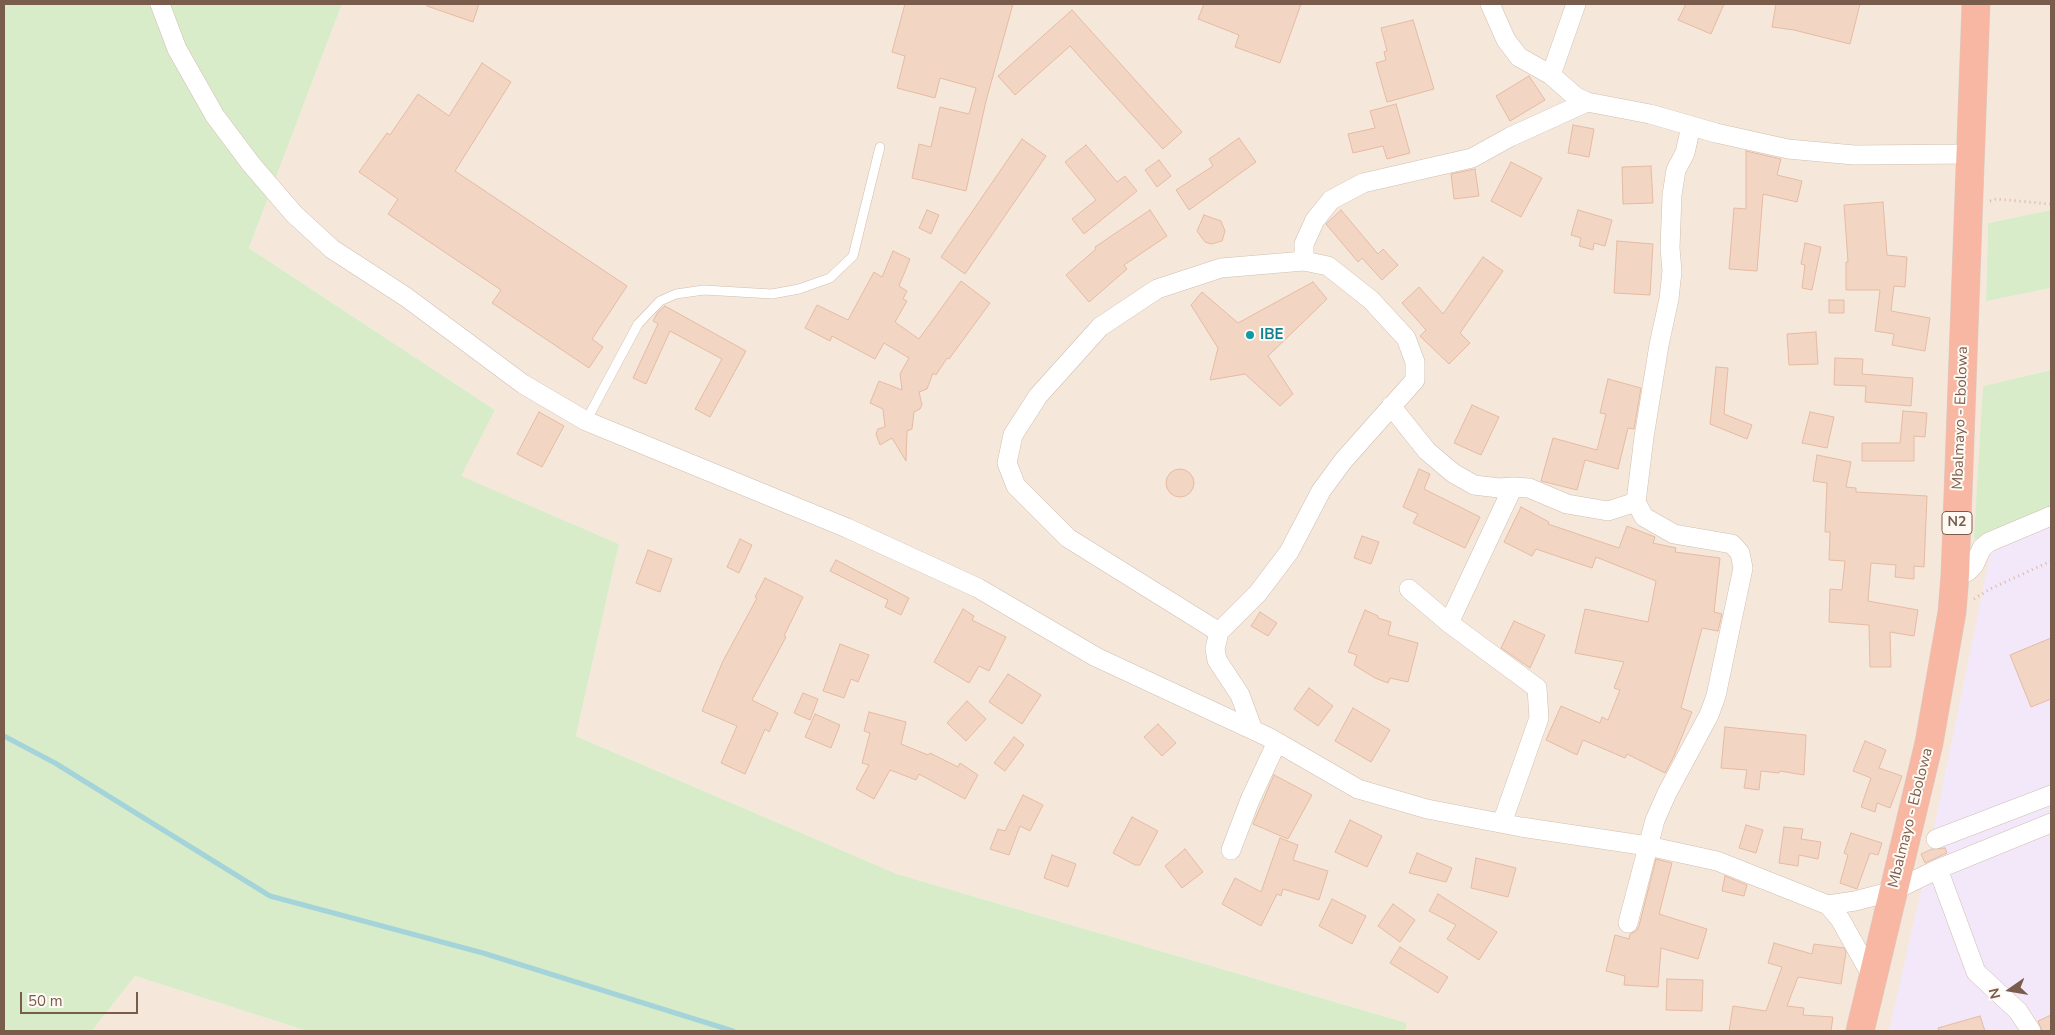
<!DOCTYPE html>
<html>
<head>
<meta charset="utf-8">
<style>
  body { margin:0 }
  #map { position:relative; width:2055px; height:1035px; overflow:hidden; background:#fdf6ec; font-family:"Nunito Sans",sans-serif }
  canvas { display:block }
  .frame { position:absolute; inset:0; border:5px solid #7a5c4d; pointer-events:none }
  .north { position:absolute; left:1985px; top:965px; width:50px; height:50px; -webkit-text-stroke:4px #fffaf3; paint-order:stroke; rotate:257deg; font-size:14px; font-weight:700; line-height:20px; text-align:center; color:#7a5c4d }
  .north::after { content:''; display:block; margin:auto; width:18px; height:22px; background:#7a5c4d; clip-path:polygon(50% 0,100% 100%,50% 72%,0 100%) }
  .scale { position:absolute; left:20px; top:992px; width:118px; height:22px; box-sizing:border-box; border:2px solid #7a5c4d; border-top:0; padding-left:6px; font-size:15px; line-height:18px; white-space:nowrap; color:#7a5c4d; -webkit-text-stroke:4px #fffaf3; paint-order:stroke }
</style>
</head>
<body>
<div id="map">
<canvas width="2055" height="1035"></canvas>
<div class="frame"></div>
<div class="north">N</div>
<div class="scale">50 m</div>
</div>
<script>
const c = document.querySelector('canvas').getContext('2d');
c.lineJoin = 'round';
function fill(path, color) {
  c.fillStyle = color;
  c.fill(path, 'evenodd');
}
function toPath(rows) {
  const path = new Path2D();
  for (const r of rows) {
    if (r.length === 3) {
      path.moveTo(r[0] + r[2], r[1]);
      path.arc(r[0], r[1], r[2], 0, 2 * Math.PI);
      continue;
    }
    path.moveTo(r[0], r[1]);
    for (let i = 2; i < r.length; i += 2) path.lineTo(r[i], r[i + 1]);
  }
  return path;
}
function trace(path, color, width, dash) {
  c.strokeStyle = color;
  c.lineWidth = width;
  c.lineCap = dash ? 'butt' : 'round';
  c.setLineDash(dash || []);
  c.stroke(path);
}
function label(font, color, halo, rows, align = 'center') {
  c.font = font + ' "Nunito Sans",sans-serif';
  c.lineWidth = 4;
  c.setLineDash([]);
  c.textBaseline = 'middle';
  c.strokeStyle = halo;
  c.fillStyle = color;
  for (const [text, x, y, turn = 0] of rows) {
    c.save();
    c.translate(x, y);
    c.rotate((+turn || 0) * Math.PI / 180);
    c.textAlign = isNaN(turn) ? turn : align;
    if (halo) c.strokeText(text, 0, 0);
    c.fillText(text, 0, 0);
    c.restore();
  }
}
fill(toPath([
  [342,4,2051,4,2051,210,1988,223,1986,300,2051,288,2051,370,1983,386,2051,513,2051,1031,1405,1031,1407,1023,897,874,576,736,619,544,460,476,495,410,249,248],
  [135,976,307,1031,92,1031]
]), '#f5e8da');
fill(toPath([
  [2051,525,2051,1031,1889,1031,1923,882,1991,550]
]), '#f3e8fa');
fill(toPath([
  [4,4,342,4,249,248,495,410,461,476,619,544,576,736,897,874,1407,1023,1405,1031,307,1031,135,976,92,1031,4,1031],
  [2051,210,2051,288,1986,301,1988,223],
  [2051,370,2051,513,1980,540,1974,539,1983,386]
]), '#d8ecc9');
trace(toPath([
  [4,736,55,763,270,896,483,953,733,1031]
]), '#a5d3da', 5);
const building = toPath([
  [427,4,479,4,473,22,427,6,427,4],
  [905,4,1013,4,986,101,966,191,912,178,919,144,931,147,940,107,969,114,976,88,940,78,935,98,897,88,905,56,892,52,905,4],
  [1204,4,1301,4,1280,63,1235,47,1239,35,1198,19,1204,4],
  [1686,4,1724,4,1711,34,1678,20,1686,4],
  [1776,4,1860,4,1850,44,1794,30,1772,27,1776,4],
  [1072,10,1182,132,1163,149,1070,46,1015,95,998,76,1072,10],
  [1413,20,1434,89,1387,102,1376,63,1386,60,1384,52,1387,51,1381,28,1413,20],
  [482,63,511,82,455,171,627,286,592,339,603,347,589,368,492,303,501,290,388,214,398,199,359,172,387,133,390,135,418,94,449,116,482,63],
  [1529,76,1545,100,1510,121,1496,96,1529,76],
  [1396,104,1410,153,1387,159,1383,146,1353,153,1348,134,1375,128,1370,111,1396,104],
  [1573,125,1594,129,1589,157,1568,153,1573,125],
  [1239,138,1256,162,1189,210,1176,190,1213,166,1209,159,1239,138],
  [1022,139,1046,156,965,274,941,257,1022,139],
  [1086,145,1117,182,1125,176,1137,191,1084,234,1072,219,1096,200,1065,162,1086,145],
  [1746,151,1781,159,1777,175,1802,181,1797,202,1763,194,1757,271,1729,269,1734,208,1746,209,1746,151],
  [1159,160,1171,176,1157,187,1145,170,1159,160],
  [1511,162,1542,178,1521,217,1491,201,1511,162],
  [1651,166,1653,203,1623,204,1622,167,1651,166],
  [1475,169,1479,196,1454,199,1451,174,1475,169],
  [1883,202,1887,255,1907,257,1905,287,1894,286,1891,311,1930,318,1925,351,1892,345,1894,334,1875,331,1880,290,1846,290,1846,262,1848,262,1844,205,1883,202],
  [927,210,939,215,931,234,919,228,927,210],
  [1150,210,1167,236,1124,265,1127,269,1089,302,1066,275,1096,249,1095,247,1150,210],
  [1341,210,1378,254,1383,249,1398,265,1382,280,1362,258,1358,262,1326,224,1341,210],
  [1578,210,1612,220,1605,246,1594,243,1593,250,1579,246,1581,238,1571,235,1578,210],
  [1204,215,1221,221,1225,231,1222,241,1211,244,1205,242,1197,231,1204,215],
  [1617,241,1653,244,1650,295,1614,293,1617,241],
  [1805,243,1821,247,1812,290,1802,288,1805,265,1801,264,1805,243],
  [893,251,910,259,899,286,907,291,903,299,907,301,895,322,919,339,961,281,990,303,949,359,947,358,936,375,933,373,927,389,919,392,922,405,920,409,914,412,912,429,907,431,906,461,892,438,880,445,876,434,878,429,885,427,883,409,870,403,879,381,902,390,900,374,909,358,884,343,875,359,832,336,830,341,805,328,817,305,848,320,874,272,882,277,893,251],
  [1483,257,1503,271,1460,333,1470,343,1449,364,1420,336,1426,330,1402,303,1419,287,1443,314,1483,257],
  [1313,282,1327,299,1268,356,1293,394,1280,406,1245,374,1210,380,1218,348,1191,305,1202,292,1238,323,1313,282],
  [1829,300,1844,300,1844,313,1829,313,1829,300],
  [665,306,746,351,710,417,695,409,722,359,670,331,646,384,633,378,658,324,653,321,658,312,665,306],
  [1816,332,1818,364,1789,365,1787,334,1816,332],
  [1835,358,1863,359,1862,374,1913,378,1911,406,1865,402,1866,386,1834,385,1835,358],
  [1716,367,1728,368,1724,414,1752,425,1747,439,1710,424,1716,367],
  [1608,379,1641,388,1634,429,1628,428,1618,469,1585,460,1577,490,1541,481,1553,438,1597,450,1606,414,1600,413,1608,379],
  [1472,405,1499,417,1481,455,1454,443,1472,405],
  [1903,411,1927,413,1925,437,1914,436,1914,461,1862,461,1862,443,1900,443,1903,411],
  [539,412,564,426,542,467,517,454,539,412],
  [1810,412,1834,417,1827,448,1802,443,1810,412],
  [1817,455,1851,462,1846,487,1856,488,1856,492,1927,496,1924,567,1914,566,1914,579,1895,577,1896,565,1871,563,1868,601,1918,610,1914,636,1890,632,1891,667,1870,667,1869,625,1829,622,1830,589,1842,590,1845,561,1829,560,1830,532,1825,532,1827,483,1813,481,1817,455],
  [1180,483,14],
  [1419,469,1430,474,1424,489,1480,517,1465,548,1413,523,1418,514,1403,507,1419,469],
  [1521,507,1549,522,1548,524,1619,548,1627,526,1655,537,1653,543,1676,548,1675,552,1720,558,1714,612,1722,614,1718,631,1702,628,1681,708,1692,712,1674,756,1665,773,1627,754,1625,758,1583,740,1577,755,1546,740,1561,706,1600,723,1602,717,1608,720,1620,690,1614,688,1624,662,1575,653,1585,609,1648,622,1656,581,1596,557,1592,568,1536,549,1532,556,1504,542,1521,507],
  [1362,536,1379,542,1371,564,1354,558,1362,536],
  [740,539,752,545,739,573,727,567,740,539],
  [648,550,672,559,660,592,636,583,648,550],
  [836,560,909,598,901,615,885,607,888,600,830,571,836,560],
  [765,578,803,597,784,636,786,637,752,700,778,713,769,732,765,729,745,774,721,763,737,726,702,711,723,661,757,598,755,597,765,578],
  [963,609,974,616,972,620,1006,637,989,671,979,666,969,683,934,662,963,609],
  [1365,610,1378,616,1378,618,1391,622,1388,635,1418,643,1408,682,1390,678,1388,683,1375,678,1354,665,1357,655,1348,652,1365,610],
  [1260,612,1277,623,1268,636,1251,626,1260,612],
  [1514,621,1545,635,1530,668,1501,648,1514,621],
  [2051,638,2051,699,2031,707,2010,655,2051,638],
  [840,644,869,655,858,682,851,679,844,698,823,691,840,644],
  [1008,674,1041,695,1022,724,989,702,1008,674],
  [1309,688,1333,706,1318,726,1294,709,1309,688],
  [803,693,818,699,810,720,794,713,803,693],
  [967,701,986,719,966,741,947,723,967,701],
  [1353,708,1390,730,1371,762,1335,741,1353,708],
  [869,712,906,722,901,744,928,755,930,753,958,767,960,763,978,775,965,799,919,774,916,780,890,770,874,799,856,789,869,765,862,763,870,733,864,731,869,712],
  [815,714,840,725,831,748,805,737,815,714],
  [1158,724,1176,743,1162,756,1144,737,1158,724],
  [1725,727,1806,735,1804,775,1780,771,1779,773,1761,771,1759,790,1744,788,1747,770,1721,768,1725,727],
  [1014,737,1024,745,1005,771,994,763,1014,737],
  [1865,741,1886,750,1879,768,1902,776,1890,808,1877,803,1875,812,1861,807,1871,778,1853,771,1865,741],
  [1274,775,1312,795,1288,839,1253,824,1274,775],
  [1023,795,1043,805,1030,831,1020,826,1009,855,990,849,998,829,1005,831,1023,795],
  [1132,817,1158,831,1140,865,1135,865,1113,853,1132,817],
  [1350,820,1382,836,1367,867,1335,852,1350,820],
  [1746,825,1763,830,1756,853,1739,848,1746,825],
  [1784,827,1803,829,1801,839,1821,842,1818,859,1799,855,1798,866,1779,863,1784,827],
  [1851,833,1882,843,1878,855,1870,853,1857,889,1840,883,1848,855,1844,853,1851,833],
  [1280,838,1298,845,1293,860,1328,871,1319,900,1283,889,1281,896,1277,894,1261,926,1222,904,1235,878,1261,892,1280,838],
  [1945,848,1947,853,1925,863,1921,854,1932,849,1945,848],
  [1185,849,1203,872,1182,888,1165,866,1185,849],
  [1417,853,1452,868,1446,882,1409,873,1417,853],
  [1052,855,1076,864,1068,887,1044,878,1052,855],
  [1476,858,1516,868,1508,897,1471,888,1476,858],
  [1656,859,1672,863,1659,914,1707,929,1698,959,1661,948,1658,987,1624,985,1625,976,1606,971,1615,935,1629,939,1630,934,1636,931,1639,926,1656,859],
  [1725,876,1747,885,1744,896,1722,891,1725,876],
  [1438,894,1497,932,1479,960,1447,939,1456,925,1429,911,1438,894],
  [1332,899,1366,916,1352,944,1319,926,1332,899],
  [1393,904,1415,920,1400,942,1378,926,1393,904],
  [1774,943,1812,954,1814,944,1844,948,1846,952,1841,984,1798,977,1787,1006,1804,1008,1803,1015,1833,1017,1831,1031,1729,1031,1733,1006,1766,1011,1782,967,1768,963,1774,943],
  [1400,947,1448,977,1438,993,1390,963,1400,947],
  [1667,979,1703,980,1702,1011,1666,1010,1667,979],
  [2051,1015,2051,1031,2042,1031,2038,1021,2051,1015],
  [1980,1016,1985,1031,1939,1031,1938,1028,1980,1016]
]);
fill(building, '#f3d5c3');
trace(building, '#e6bba3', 1);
const lane = toPath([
  [586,421,638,324,660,301,676,294,704,290,772,294,799,289,830,278,853,256,880,147]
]);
const street = toPath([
  [160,4,177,49,215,116,251,164,294,214,332,249,406,297,523,384,586,421,847,528,978,588,1096,657,1268,737,1358,789,1427,809,1521,827,1648,846,1717,861,1828,905,1840,919,1873,978],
  [1490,4,1506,40,1519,57,1551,75,1576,97,1587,102,1650,114,1716,133,1788,149,1854,155,1970,154],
  [1551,75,1576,4],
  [1304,261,1304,244,1315,220,1331,200,1363,183,1472,158,1510,137,1587,102],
  [1391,406,1427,451,1453,473,1474,485,1499,488,1513,487,1529,488,1567,504,1608,511,1636,502],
  [1955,575,1967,572,1974,565,1982,548,1989,542,2051,516],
  [1409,589,1449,623,1537,688,1539,718,1502,823],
  [1449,623,1513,487],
  [1219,632,1068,538,1016,486,1007,463,1013,435,1038,396,1100,327,1157,289,1221,268,1304,261,1328,266,1371,300,1406,338,1415,362,1415,380,1343,461,1321,491,1289,552,1258,593,1219,632,1215,649,1217,660,1240,695,1253,730],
  [1936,839,2051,795],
  [1231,850,1250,800,1277,742],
  [1938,869,1976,972,2018,1011,2031,1031],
  [1828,905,1855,901,1893,891,1938,869,2051,823],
  [1628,923,1655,820,1667,793,1709,715,1716,696,1743,568,1740,553,1732,544,1674,534,1644,517,1636,502,1644,437,1659,345,1669,299,1672,271,1670,248,1672,195,1676,170,1685,153,1691,126]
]);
const highway = toPath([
  [1860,1031,1929,743,1952,612,1955,575,1976,4]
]);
trace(lane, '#d1beb0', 10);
trace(street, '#d1beb0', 20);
trace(highway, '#dad1cd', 29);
trace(toPath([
  [1990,201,1996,199,2051,204],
  [1974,599,1990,589,2051,561]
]), '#d9b8a5', 3, [1, 4]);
trace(lane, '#fff', 9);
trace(street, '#fff', 19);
trace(highway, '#f7b7a3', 28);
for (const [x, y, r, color] of [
  [1250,335,5,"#0f9aa8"]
]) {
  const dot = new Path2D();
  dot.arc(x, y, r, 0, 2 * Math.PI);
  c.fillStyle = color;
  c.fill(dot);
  trace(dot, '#fffaf3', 2);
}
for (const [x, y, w] of [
  [1957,523,30]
]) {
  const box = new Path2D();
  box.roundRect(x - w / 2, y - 11.5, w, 23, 4);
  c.fillStyle = '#fffaf3';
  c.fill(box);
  trace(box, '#7a5c4d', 1);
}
label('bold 14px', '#7a5c4d', null, [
  ["N2",1957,523]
]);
label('bold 15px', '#0d838f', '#fffaf3', [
  ["IBE",1260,335]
], 'left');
label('15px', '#7a5c4d', '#fffaf3', [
  ["Mbalmayo - Ebolowa",1961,418,-88],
  ["Mbalmayo - Ebolowa",1911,818,-76]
]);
</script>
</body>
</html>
